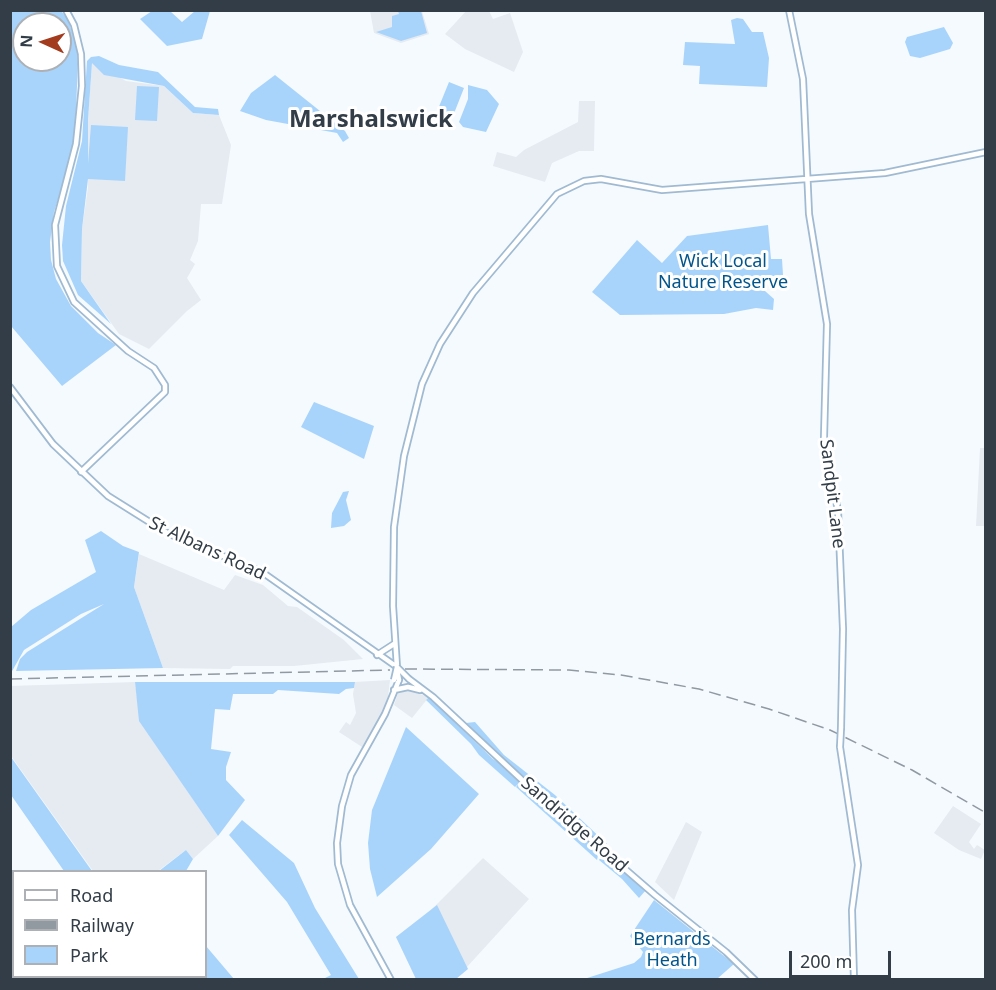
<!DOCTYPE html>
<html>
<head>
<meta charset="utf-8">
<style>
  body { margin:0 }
  #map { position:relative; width:996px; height:990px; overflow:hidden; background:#f5faff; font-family:"Noto Sans",sans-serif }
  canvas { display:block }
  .frame { position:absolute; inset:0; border:12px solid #323d47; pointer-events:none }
  .legend { position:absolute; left:12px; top:870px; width:195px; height:108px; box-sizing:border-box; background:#fff; border:2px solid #adb1b5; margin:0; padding:8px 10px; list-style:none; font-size:18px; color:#323d47 }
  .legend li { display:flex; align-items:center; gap:12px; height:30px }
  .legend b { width:30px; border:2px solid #adb1b5 }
  .north { position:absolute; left:12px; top:12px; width:60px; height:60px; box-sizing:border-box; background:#fff; border:2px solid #adb1b5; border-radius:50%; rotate:273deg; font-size:16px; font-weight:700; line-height:24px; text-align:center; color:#323d47 }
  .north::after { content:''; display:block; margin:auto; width:21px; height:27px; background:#a33b1e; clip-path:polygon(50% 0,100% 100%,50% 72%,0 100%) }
  .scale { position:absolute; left:789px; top:951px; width:102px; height:27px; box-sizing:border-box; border:3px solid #323d47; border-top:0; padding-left:8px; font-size:18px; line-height:21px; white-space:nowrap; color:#323d47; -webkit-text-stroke:4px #fff; paint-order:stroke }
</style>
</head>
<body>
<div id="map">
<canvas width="996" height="990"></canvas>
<div class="frame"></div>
<ul class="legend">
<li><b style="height:8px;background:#fff"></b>Road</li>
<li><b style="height:8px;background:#9199a1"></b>Railway</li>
<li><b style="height:16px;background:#a8d4fb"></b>Park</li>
</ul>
<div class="north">N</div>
<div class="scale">200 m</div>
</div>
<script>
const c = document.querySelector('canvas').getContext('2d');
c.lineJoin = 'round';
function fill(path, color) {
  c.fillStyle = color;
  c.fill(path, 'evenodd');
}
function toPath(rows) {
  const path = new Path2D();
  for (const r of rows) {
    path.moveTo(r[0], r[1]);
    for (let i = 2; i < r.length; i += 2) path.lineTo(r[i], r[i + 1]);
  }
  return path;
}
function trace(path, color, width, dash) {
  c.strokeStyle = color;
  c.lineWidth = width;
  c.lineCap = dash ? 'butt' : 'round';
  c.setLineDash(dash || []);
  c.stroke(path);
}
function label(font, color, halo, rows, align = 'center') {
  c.font = font + ' "Noto Sans",sans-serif';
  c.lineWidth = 6;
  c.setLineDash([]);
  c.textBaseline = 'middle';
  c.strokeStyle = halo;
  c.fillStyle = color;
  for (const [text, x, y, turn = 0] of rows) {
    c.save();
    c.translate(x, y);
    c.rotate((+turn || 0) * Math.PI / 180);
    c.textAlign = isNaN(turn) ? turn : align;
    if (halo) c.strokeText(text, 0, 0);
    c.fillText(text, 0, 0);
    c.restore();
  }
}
fill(toPath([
  [467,10,489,11,493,19,510,13,523,52,514,72,465,49,445,34],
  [370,11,422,11,429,34,401,43,374,33],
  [92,62,126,81,164,86,193,113,219,115,231,145,222,204,201,204,198,241,190,260,195,264,187,278,201,300,187,311,149,349,119,334,81,281,82,229,88,187,88,120],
  [579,101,595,101,594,151,579,151,552,163,545,182,493,166,497,152,516,157,524,150,578,122],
  [980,448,985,448,985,526,976,526],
  [139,554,224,590,235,575,263,585,288,606,297,607,344,640,363,659,294,666,233,666,230,669,163,668,134,587],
  [390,680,388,697,381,718,362,747,339,732,346,722,350,725,356,713,353,694,355,682],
  [135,682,140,721,218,836,193,859,186,850,158,871,93,871,11,756,10,686],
  [405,689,429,697,412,718,394,705,398,693],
  [953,806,981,824,969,842,974,849,977,845,985,850,981,859,959,850,934,833],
  [686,822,702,832,674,900,655,882],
  [483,858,529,899,456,979,416,979,396,937,430,911]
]), '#e5ebf1');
fill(toPath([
  [10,11,61,11,68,19,77,49,78,64,75,131,68,168,54,212,50,242,51,260,56,279,71,306,98,333,116,345,62,386,11,326],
  [24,24,60,24,60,60,24,60],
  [152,11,170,11,182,22,195,11,210,11,202,39,167,46,140,19],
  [421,11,427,33,401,41,376,32,392,27,392,16,399,14,398,11],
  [737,18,743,19,752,32,763,32,769,58,767,87,699,84,700,66,683,65,685,42,735,44,731,20],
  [944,27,953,43,950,49,920,58,910,56,905,42,907,37],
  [99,56,119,65,158,72,195,107,218,109,219,115,193,113,164,86,104,75,92,63,88,120,88,164,91,125,128,127,125,181,88,179,82,229,81,281,111,324,78,295,63,261,62,245,66,206,82,141,87,61,91,57],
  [275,75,345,131,349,138,343,142,337,133,266,120,240,111,251,93],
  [449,82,464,88,453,116,438,109],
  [468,85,487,90,499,104,486,132,463,127,459,122,468,99],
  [137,86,159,87,157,121,135,120],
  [768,225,771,259,782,259,783,275,765,277,765,291,774,299,773,310,756,308,724,314,620,315,592,292,637,240,662,263,687,236],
  [314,402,374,426,364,459,301,427],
  [349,491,346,500,351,520,344,526,331,528,332,513,343,492],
  [101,531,123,546,139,552,134,587,163,668,16,671,20,659,27,652,104,604,81,614,24,650,11,673,11,627,31,610,96,572,85,540],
  [135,682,355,682,354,688,346,689,339,694,278,690,273,694,233,694,230,710,215,709,211,749,231,752,226,767,226,780,245,800,218,836,139,721],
  [429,697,493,759,507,768,587,839,599,851,597,860,516,787,521,781,515,787,479,755,471,744,426,700],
  [475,722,504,755,555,795,607,844,603,846,594,840,491,749,466,723],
  [406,727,479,794,431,849,377,897,370,869,368,843,372,810],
  [11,757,92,871,64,871,11,795],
  [242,820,294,863,315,908,359,979,323,979,331,975,287,902,229,835],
  [186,850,193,859,186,871,159,871],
  [604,853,646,890,639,898,622,879,599,860],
  [654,900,734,964,717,979,584,979,634,963,641,957,643,952,630,936],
  [437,905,468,969,456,979,416,979,396,937],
  [206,946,234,979,203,979]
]), '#a8d4fb');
const secondary = toPath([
  [66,10,74,25,81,54,82,86,76,144,55,225,57,266,74,302,128,351,154,368,165,385,165,392,81,472],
  [789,10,803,79,809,214,827,324,824,437,838,511,843,629,841,728],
  [10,387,53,444,108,496,167,533,262,572,397,667],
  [377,655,394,644],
  [397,667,393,606,394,527,404,456,422,384,440,344,473,293,557,194,584,181,601,179,662,190,885,173,986,152],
  [409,679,433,697,521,779,655,895,726,952,755,980],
  [394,690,408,687,420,690],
  [840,747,858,865,852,910,854,980],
  [391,980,350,905,338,864,337,843,342,806,351,775,385,714,399,680]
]);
trace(secondary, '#a0bad2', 8);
trace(secondary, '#fff', 4.5);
trace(toPath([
  [405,669,569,670,621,675,699,689,769,709,830,730,912,770,986,813],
  [10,679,390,670]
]), '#9199a1', 1.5, [12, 6]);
const secondaryBridge = toPath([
  [397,667,409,679],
  [397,670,399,680],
  [394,680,397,667],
  [840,747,841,728]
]);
trace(secondaryBridge, '#a0bad2', 8, []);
trace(secondaryBridge, '#fff', 4.5);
label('18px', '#01558b', '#fff', [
  ["Wick Local",723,262],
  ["Nature Reserve",723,283],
  ["Bernards",672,940],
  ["Heath",672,961]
]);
label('18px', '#323d47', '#fff', [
  ["Sandpit Lane",832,494,83],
  ["St Albans Road",207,549,25],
  ["Sandridge Road",574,825,41]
]);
label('bold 24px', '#323d47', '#fff', [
  ["Marshalswick",371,120]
]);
</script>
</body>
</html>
